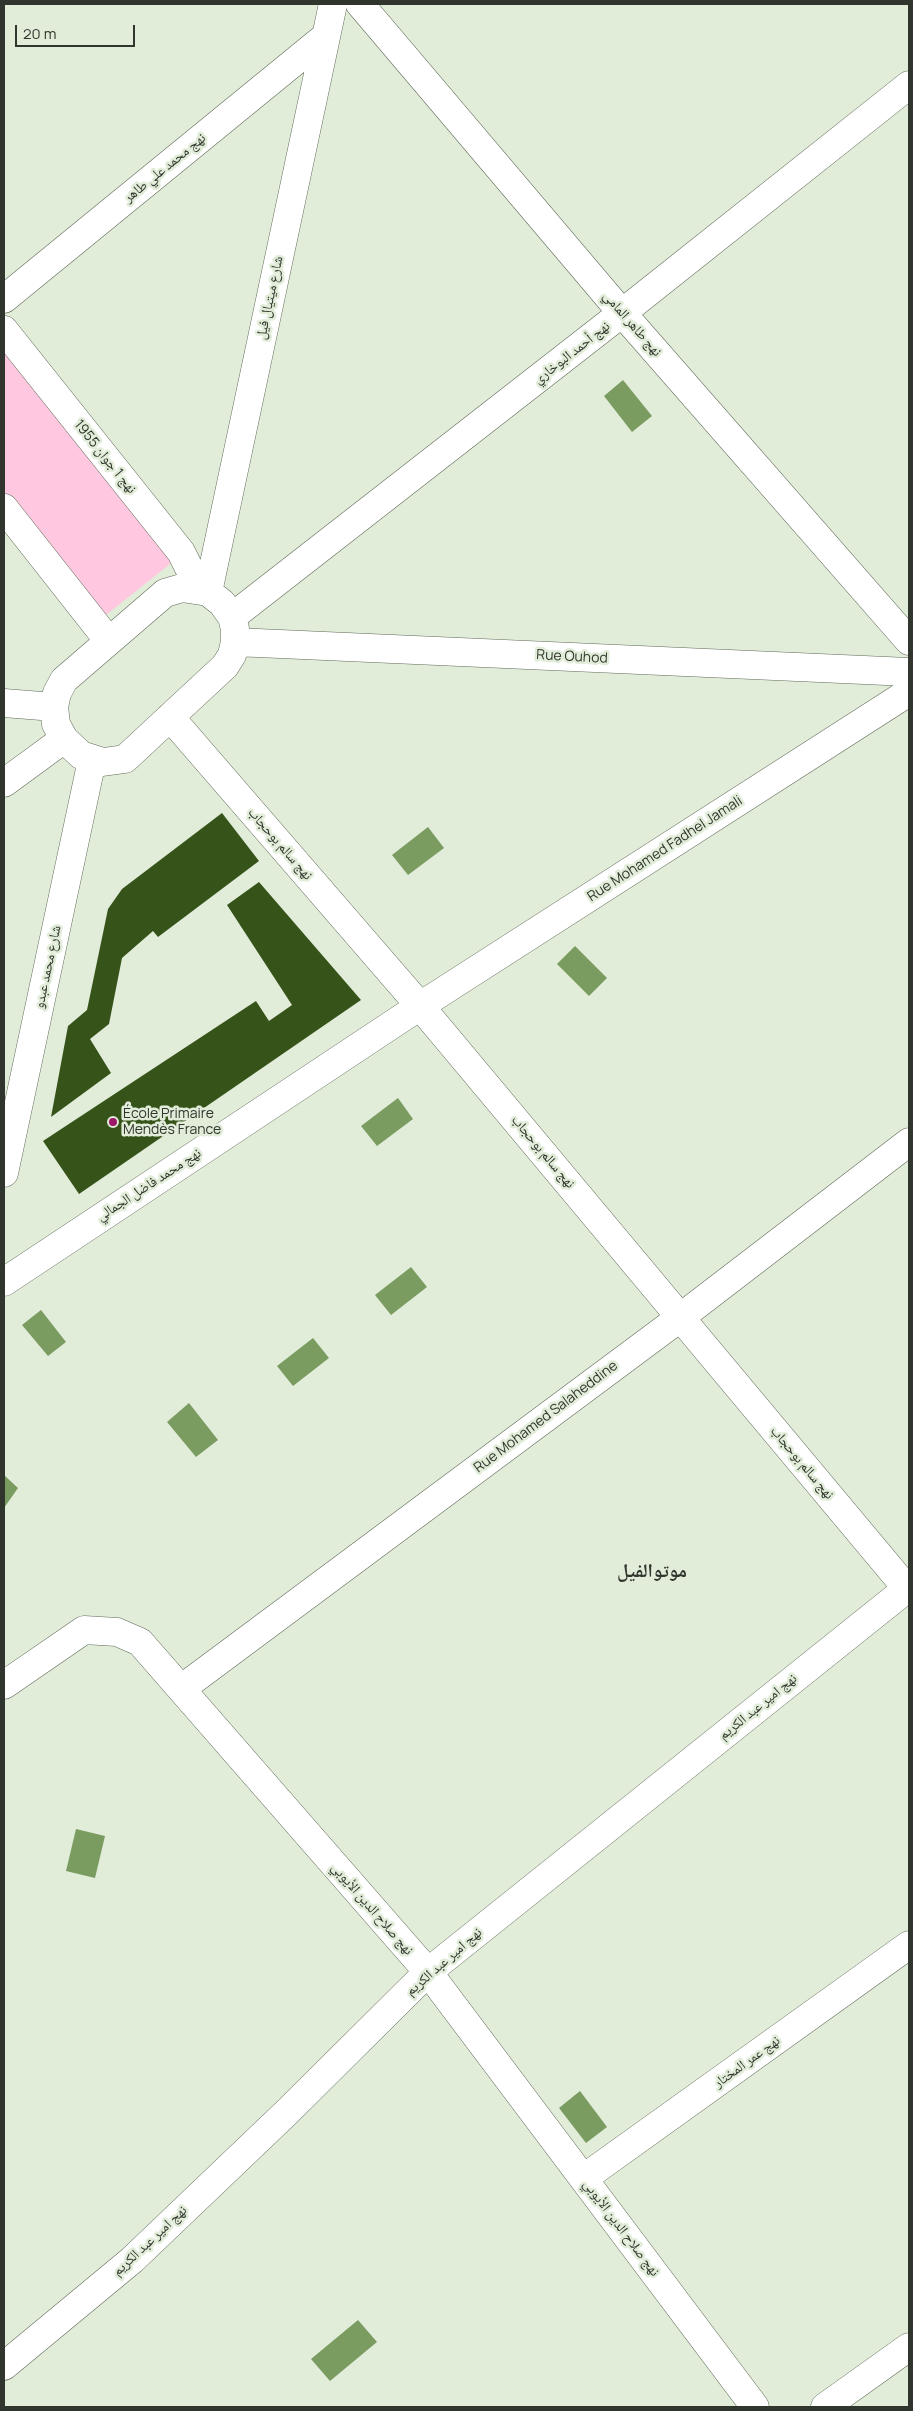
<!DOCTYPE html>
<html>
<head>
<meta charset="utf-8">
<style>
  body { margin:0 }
  #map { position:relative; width:913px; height:2411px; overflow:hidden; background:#e1ecd9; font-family:Manrope,sans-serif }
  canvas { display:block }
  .frame { position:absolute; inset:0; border:5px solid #30352d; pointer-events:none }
  .scale { position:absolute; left:15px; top:25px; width:120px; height:22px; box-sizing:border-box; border:2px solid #30352d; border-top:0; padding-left:6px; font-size:15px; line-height:18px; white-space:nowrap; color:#30352d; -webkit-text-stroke:4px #e1ecd9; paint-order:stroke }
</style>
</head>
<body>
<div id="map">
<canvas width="913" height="2411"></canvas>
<div class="frame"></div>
<div class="scale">20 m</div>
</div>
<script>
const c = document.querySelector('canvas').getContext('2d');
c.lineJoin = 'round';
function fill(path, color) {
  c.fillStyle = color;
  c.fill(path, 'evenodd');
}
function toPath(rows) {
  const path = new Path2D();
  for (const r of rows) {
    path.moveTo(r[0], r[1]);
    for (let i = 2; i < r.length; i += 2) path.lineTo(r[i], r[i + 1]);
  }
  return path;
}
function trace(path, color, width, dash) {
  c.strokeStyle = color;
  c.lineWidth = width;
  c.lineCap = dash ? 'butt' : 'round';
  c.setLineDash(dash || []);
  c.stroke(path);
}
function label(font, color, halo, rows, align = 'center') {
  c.font = font + ' Manrope,"Noto Naskh Arabic",sans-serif';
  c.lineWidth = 5;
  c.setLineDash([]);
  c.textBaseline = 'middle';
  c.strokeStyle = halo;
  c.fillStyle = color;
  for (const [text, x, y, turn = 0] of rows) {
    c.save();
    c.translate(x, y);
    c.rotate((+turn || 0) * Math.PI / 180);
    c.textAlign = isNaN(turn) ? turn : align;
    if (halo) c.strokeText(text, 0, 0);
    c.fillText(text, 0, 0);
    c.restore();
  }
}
fill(toPath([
  [4,349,175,560,106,615,4,493]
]), '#ffc8e0');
fill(toPath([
  [623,380,652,416,632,432,604,396],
  [428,827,444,848,408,875,392,855],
  [575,946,607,978,589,996,557,964],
  [398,1098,413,1119,377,1146,361,1126],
  [411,1267,427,1287,391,1315,375,1295],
  [41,1310,66,1342,48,1356,22,1325],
  [313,1338,329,1358,293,1386,277,1366],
  [189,1403,218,1440,196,1457,167,1422],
  [4,1475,18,1488,4,1508],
  [76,1829,105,1836,95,1878,66,1871],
  [580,2091,607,2127,586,2143,559,2108],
  [358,2320,377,2342,330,2381,311,2359]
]), '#7a9c61');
fill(toPath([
  [222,813,259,861,158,937,153,931,122,958,109,1024,90,1039,111,1073,51,1117,68,1026,87,1010,108,909,122,889],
  [259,882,361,1000,79,1194,43,1141,256,1001,269,1021,292,1005,227,905]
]), '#36541a');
const minor = toPath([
  [360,4,622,313,909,641],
  [4,299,326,36],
  [4,330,181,552,200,590],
  [4,508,108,640],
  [182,588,208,592,222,603,232,617,235,629,235,642,232,655,225,666,125,759,103,762,81,755,64,739,56,724,54,707,57,693,64,680,165,593,182,588],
  [208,592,333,4],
  [232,617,622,313,909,85],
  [235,642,909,672],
  [4,703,54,707],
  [170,717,420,1006,909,1591],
  [4,783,64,739],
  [4,1173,92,760],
  [4,1282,420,1006,909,692],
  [4,1685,84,1630,117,1632,140,1642,428,1972,755,2407],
  [181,1689,681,1317,909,1142],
  [584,2178,909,1945],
  [4,2366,132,2260,286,2113,428,1972,909,1587],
  [825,2407,909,2347]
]);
trace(minor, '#606a59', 29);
trace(minor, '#fff', 28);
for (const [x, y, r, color] of [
  [113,1122,5,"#9e1868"]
]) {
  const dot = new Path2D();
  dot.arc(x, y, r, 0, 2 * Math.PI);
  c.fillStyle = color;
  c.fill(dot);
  trace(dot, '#e1ecd9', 2);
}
label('14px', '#30352d', '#e1ecd9', [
  ["نهج محمد علي طاهر",165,168,-39],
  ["شارع ميتيال فيل",270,298,-78],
  ["نهج طاهر المامي",632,324,49],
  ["نهج أحمد البوخاري",572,353,-38],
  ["نهج 1 جوان 1955",105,457,51],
  ["Rue Ouhod",572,657,3],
  ["نهج سالم بوحجاب",280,844,49],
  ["Rue Mohamed Fadhel Jamali",665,849,-33],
  ["شارع محمد عبدو",48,967,-78],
  ["نهج سالم بوحجاب",543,1152,50],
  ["نهج محمد فاضل الجمالي",149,1185,-33],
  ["Rue Mohamed Salaheddine",546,1417,-37],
  ["نهج سالم بوحجاب",802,1463,50],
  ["نهج امير عبد الكريم",758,1707,-39],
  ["نهج صلاح الدين الأيوبي",372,1909,49],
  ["نهج امير عبد الكريم",444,1962,-41],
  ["نهج عمر المختار",747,2062,-36],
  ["نهج صلاح الدين الأيوبي",621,2228,53],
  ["نهج امير عبد الكريم",150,2241,-43]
]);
label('14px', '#30352d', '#e1ecd9', [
  ["École Primaire",123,1114],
  ["Mendès France",123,1130]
], 'left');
label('bold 19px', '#30352d', '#e1ecd9', [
  ["موتوالفيل",652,1572]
]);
</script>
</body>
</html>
